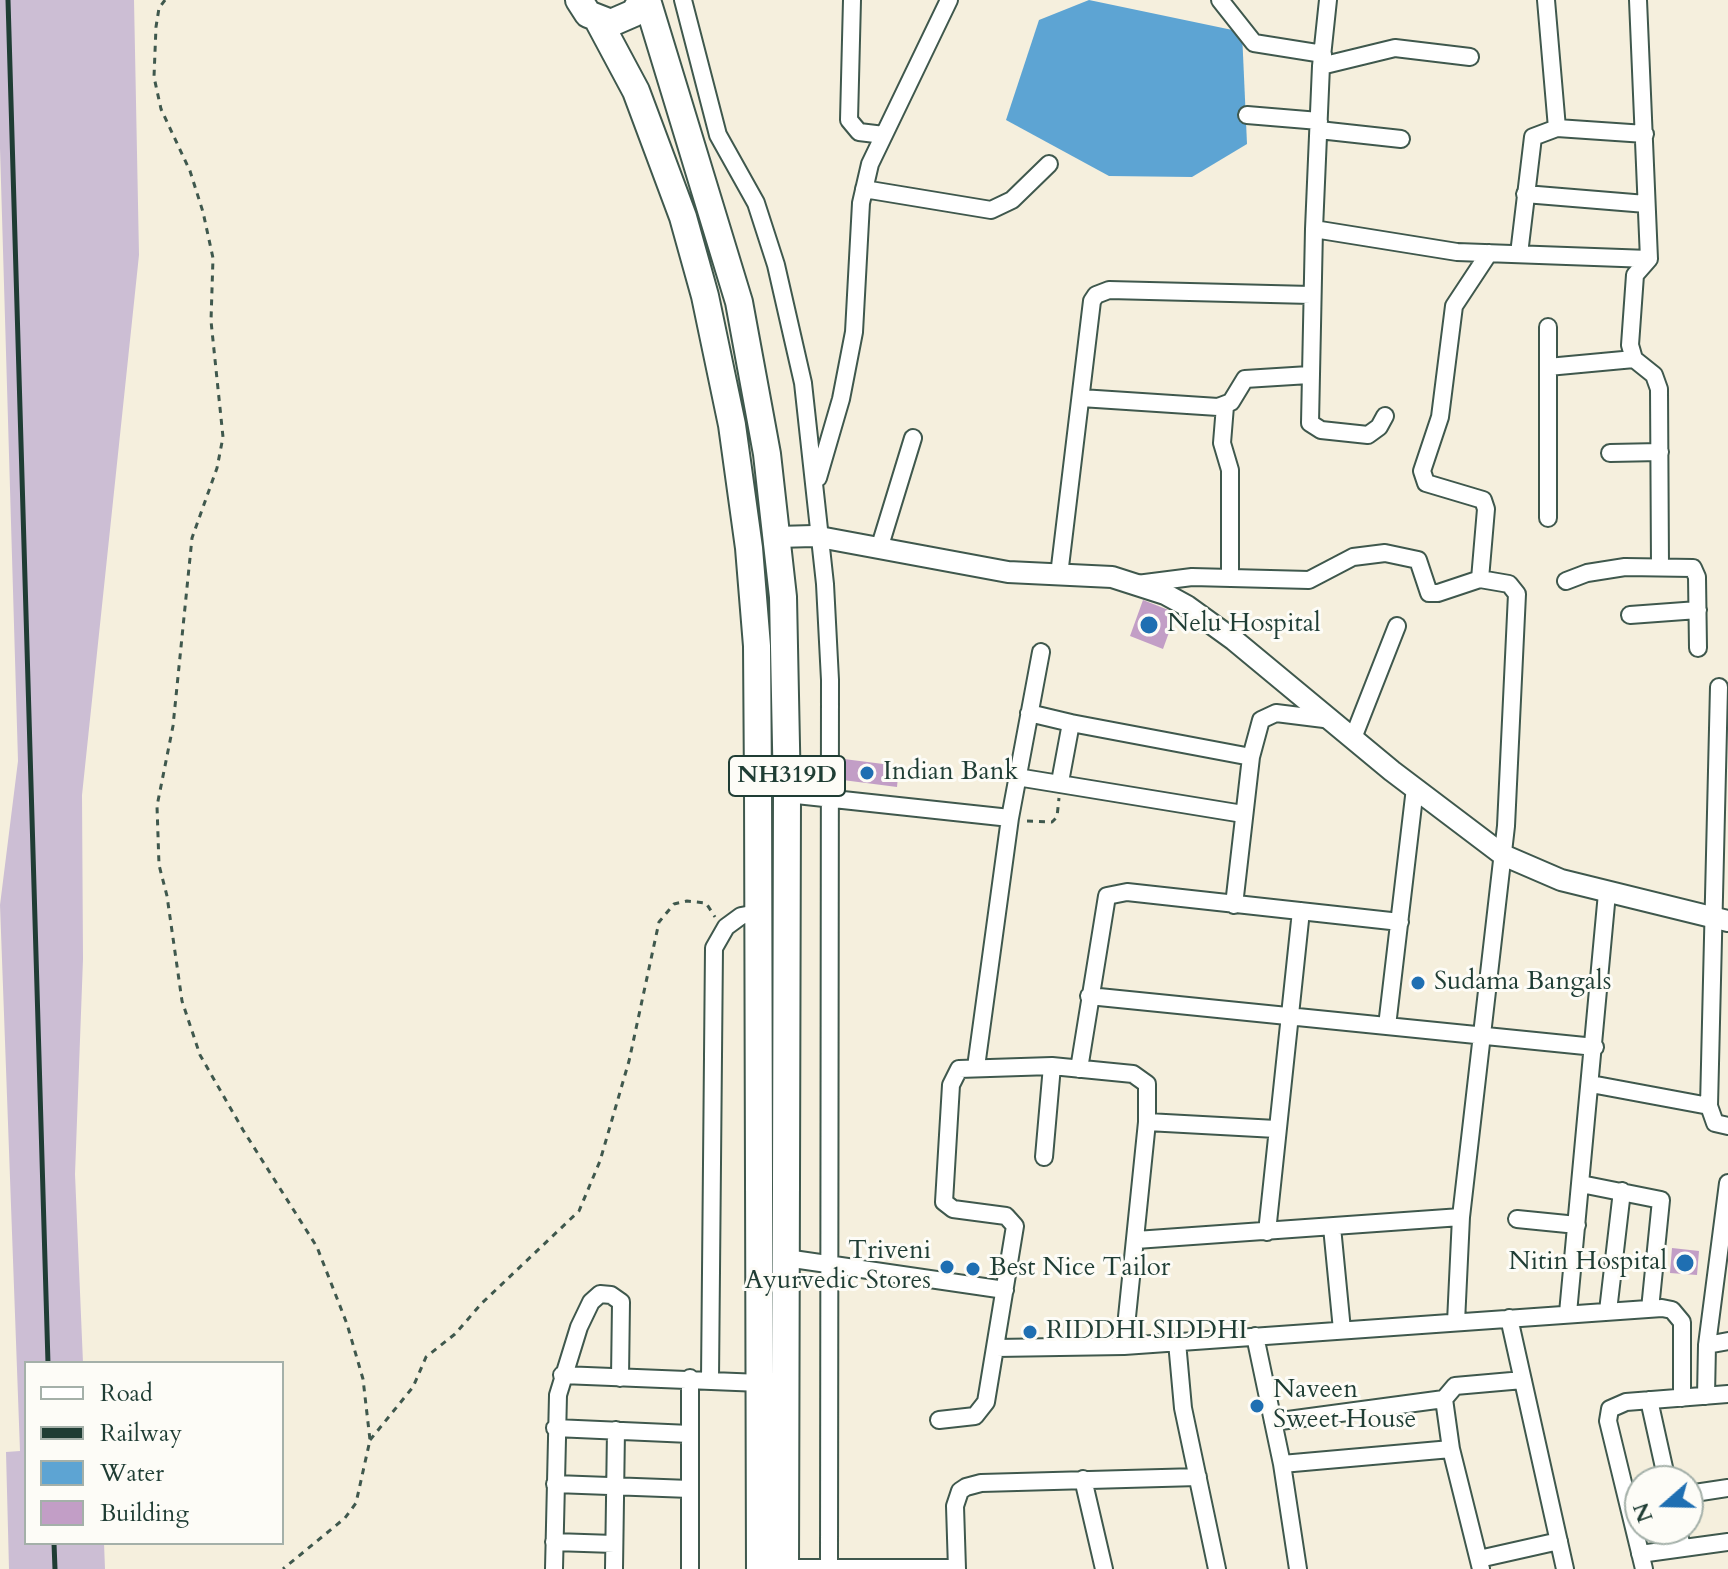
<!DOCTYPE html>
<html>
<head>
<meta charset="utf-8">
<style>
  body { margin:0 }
  #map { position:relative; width:1728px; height:1569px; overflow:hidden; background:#f5efdd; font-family:Cardo,serif }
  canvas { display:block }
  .legend { position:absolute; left:24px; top:1361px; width:260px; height:184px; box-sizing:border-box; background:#fdfcf7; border:2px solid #a4b0a9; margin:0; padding:10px 14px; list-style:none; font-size:24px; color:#1f3d34 }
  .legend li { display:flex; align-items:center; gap:16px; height:40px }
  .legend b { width:40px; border:2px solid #a4b0a9 }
  .north { position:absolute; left:1624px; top:1465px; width:80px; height:80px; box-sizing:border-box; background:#fdfcf7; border:2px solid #a4b0a9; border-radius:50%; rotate:250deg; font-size:22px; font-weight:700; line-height:32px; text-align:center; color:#1f3d34 }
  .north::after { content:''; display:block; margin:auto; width:28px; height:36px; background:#1f6fb2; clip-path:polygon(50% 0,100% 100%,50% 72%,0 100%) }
</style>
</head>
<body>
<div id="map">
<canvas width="1728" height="1569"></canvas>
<ul class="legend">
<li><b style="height:10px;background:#fff"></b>Road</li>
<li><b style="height:10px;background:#1f3d34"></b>Railway</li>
<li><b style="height:22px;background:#5da4d3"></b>Water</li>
<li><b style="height:22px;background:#c29ec6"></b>Building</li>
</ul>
<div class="north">N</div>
</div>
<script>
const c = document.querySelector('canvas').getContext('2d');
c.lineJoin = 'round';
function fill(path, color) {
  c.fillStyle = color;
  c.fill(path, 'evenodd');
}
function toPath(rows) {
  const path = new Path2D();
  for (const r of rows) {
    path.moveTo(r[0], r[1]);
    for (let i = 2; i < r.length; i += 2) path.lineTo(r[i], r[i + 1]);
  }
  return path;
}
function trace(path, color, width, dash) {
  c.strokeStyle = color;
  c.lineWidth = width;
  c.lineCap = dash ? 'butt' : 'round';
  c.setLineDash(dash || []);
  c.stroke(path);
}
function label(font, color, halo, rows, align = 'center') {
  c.font = font + ' Cardo,serif';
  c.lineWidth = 6;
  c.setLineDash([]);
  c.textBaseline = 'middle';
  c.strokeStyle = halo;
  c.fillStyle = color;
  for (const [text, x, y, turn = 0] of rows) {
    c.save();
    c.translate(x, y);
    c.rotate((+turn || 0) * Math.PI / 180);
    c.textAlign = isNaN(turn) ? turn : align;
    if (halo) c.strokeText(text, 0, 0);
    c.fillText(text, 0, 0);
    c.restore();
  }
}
fill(toPath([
  [0,0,134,0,139,255,82,795,83,959,75,1174,83,1363,26,1363,26,1543,104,1543,105,1569,9,1569,6,1452,20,1451,0,905,18,761,0,148]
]), '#ccbed4');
fill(toPath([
  [1089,0,1242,32,1247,144,1192,177,1109,176,1006,120,1039,20]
]), '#5da4d3');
fill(toPath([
  [1143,600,1176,613,1163,649,1130,636],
  [836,758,899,766,897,787,835,779],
  [1672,1248,1699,1251,1697,1275,1670,1273]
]), '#c29ec6');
const minor = toPath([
  [683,0,718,135,756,203,776,265,803,383,825,584,830,680,829,1569],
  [852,0,849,120,859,132,884,135],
  [1220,0,1254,43,1323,54],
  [1328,0,1321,66,1314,229,1457,252,1649,259,1638,0],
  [1546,0,1557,128],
  [1321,66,1395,48,1470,57],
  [1247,115,1319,121],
  [1319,130,1401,139],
  [864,189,991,210,1012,200,1049,164],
  [1525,194,1646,204],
  [1314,229,1310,423,1321,430,1368,435,1379,427,1385,416],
  [1519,254,1533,137,1557,128,1645,134],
  [1649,259,1635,275,1630,345,1634,359,1654,375,1659,389,1660,567],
  [1548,327,1548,518],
  [1548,367,1634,359],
  [1081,398,1218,407,1231,402,1245,379,1309,375],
  [1225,406,1222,443,1230,470,1230,576],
  [1610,453,1660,452],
  [818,478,841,399,854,332,861,203,870,164,949,0],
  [879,549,913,438],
  [1059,575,1092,301,1096,295,1109,290,1311,295],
  [1480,579,1486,509,1483,500,1426,483,1422,471,1440,417,1454,306,1489,253],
  [1566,581,1587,573,1625,567,1693,568,1697,577,1698,648],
  [1137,584,1192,577,1309,580,1353,557,1385,553,1418,560,1429,593,1438,593,1480,579,1509,584,1517,594,1506,826,1461,1217,1456,1322],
  [1630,615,1698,610],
  [1719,687,1709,1106,1715,1123,1728,1126],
  [1029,713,1071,723],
  [1353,738,1397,626],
  [1017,777,1243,814],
  [1060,782,1071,723,1251,757],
  [787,794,1010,818],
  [1234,905,1251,757,1261,720,1276,713,1332,720],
  [1089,996,1595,1047],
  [1387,1026,1415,788],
  [976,1067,1010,818,1041,652],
  [1079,1069,1107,896,1127,892,1400,922],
  [1591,1084,1709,1106],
  [1147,1122,1276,1129],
  [1044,1157,1052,1066],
  [1581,1184,1661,1200,1650,1309],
  [1517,1219,1577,1225],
  [1332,1227,1342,1330],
  [1267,1232,1301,911],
  [1136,1240,1461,1217],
  [786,1258,1005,1290],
  [1608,1311,1622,1191],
  [1568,1313,1607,893],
  [1509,1318,1565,1569],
  [1255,1336,1282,1464,1298,1569],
  [1177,1342,1183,1408,1217,1569],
  [1707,1345,1728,1341],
  [996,1348,1124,1346,1662,1308,1672,1310,1682,1322,1682,1398],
  [562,1375,761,1383],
  [710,1379,714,948,726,927,741,916,757,913],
  [1706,1396,1707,1345,1728,1183],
  [1649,1400,1667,1481],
  [939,1420,975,1416,986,1402,1015,1226,1006,1216,953,1209,944,1202,951,1085,959,1069,1052,1066,1133,1074,1147,1084,1147,1122,1124,1346],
  [1273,1422,1444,1399],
  [555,1428,690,1434],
  [1282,1464,1451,1449],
  [1083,1479,1104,1569],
  [555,1484,690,1489],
  [1688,1494,1728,1488],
  [1678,1529,1682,1548],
  [554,1542,614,1544],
  [1640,1554,1728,1542],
  [1479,1559,1559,1541],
  [785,1568,957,1568],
  [554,1569,558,1395,579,1327,591,1302,600,1294,611,1295,621,1302,620,1378],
  [614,1569,616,1430],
  [690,1569,690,1378],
  [957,1569,955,1506,960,1491,966,1487,981,1483,1198,1477],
  [1481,1569,1451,1449,1444,1399,1455,1386,1523,1380],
  [1644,1569,1608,1421,1610,1409,1626,1402,1728,1394]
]);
const tertiary = toPath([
  [777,537,814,536,1008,572,1112,577,1165,594,1187,606,1234,640,1392,771,1503,855,1561,880,1728,921]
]);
const trunk = toPath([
  [579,0,588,14,611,23,634,13,642,0],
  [647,0,739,302,767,454,783,597,787,794,785,1569],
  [598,20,636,91,683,217,705,296,732,425,749,548,757,646,758,788,760,1569]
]);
trace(minor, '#3f584d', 20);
trace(tertiary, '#3f584d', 24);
trace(trunk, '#3f584d', 30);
trace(toPath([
  [165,0,159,8,156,27,154,77,161,109,190,171,203,212,213,258,211,321,223,437,217,468,192,538,173,726,157,806,159,865,167,896,182,1001,200,1055,243,1130,317,1247,347,1324,363,1379,370,1440,356,1503,345,1518,283,1569],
  [1027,821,1052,822,1057,817,1059,798],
  [370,1440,413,1387,426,1357,455,1334,482,1303,579,1211,600,1161,629,1061,659,922,674,904,687,901,706,903,715,917]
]), '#3f584d', 3, [6, 6]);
trace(minor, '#fff', 16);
trace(tertiary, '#fff', 20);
trace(trunk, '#fff', 26);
trace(toPath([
  [8,0,48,1363],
  [54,1543,55,1569]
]), '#1f3d34', 5);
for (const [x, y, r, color] of [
  [1149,625,10,"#1f6fb2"],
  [867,773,8,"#1f6fb2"],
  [1418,983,8,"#1f6fb2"],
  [1685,1263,10,"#1f6fb2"],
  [947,1267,8,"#1f6fb2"],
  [973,1269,8,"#1f6fb2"],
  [1030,1332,8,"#1f6fb2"],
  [1257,1406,8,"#1f6fb2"]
]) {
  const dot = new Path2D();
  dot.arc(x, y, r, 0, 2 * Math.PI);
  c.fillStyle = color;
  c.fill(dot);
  trace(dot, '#fdfcf7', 3);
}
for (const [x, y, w] of [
  [787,776,116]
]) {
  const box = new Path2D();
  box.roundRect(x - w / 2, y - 20, w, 40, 6);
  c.fillStyle = '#fdfcf7';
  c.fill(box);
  trace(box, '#1f3d34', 2);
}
label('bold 24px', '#1f3d34', null, [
  ["NH319D",787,776]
]);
label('26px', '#1f3d34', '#fdfcf7', [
  ["Nelu Hospital",1167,625],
  ["Indian Bank",883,773],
  ["Sudama Bangals",1434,983],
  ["Triveni",931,1252,"right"],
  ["Ayurvedic Stores",931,1282,"right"],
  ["Nitin Hospital",1667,1263,"right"],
  ["Best Nice Tailor",989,1269],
  ["RIDDHI SIDDHI",1046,1332],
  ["Naveen",1273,1391],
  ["Sweet House",1273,1421]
], 'left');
</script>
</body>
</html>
